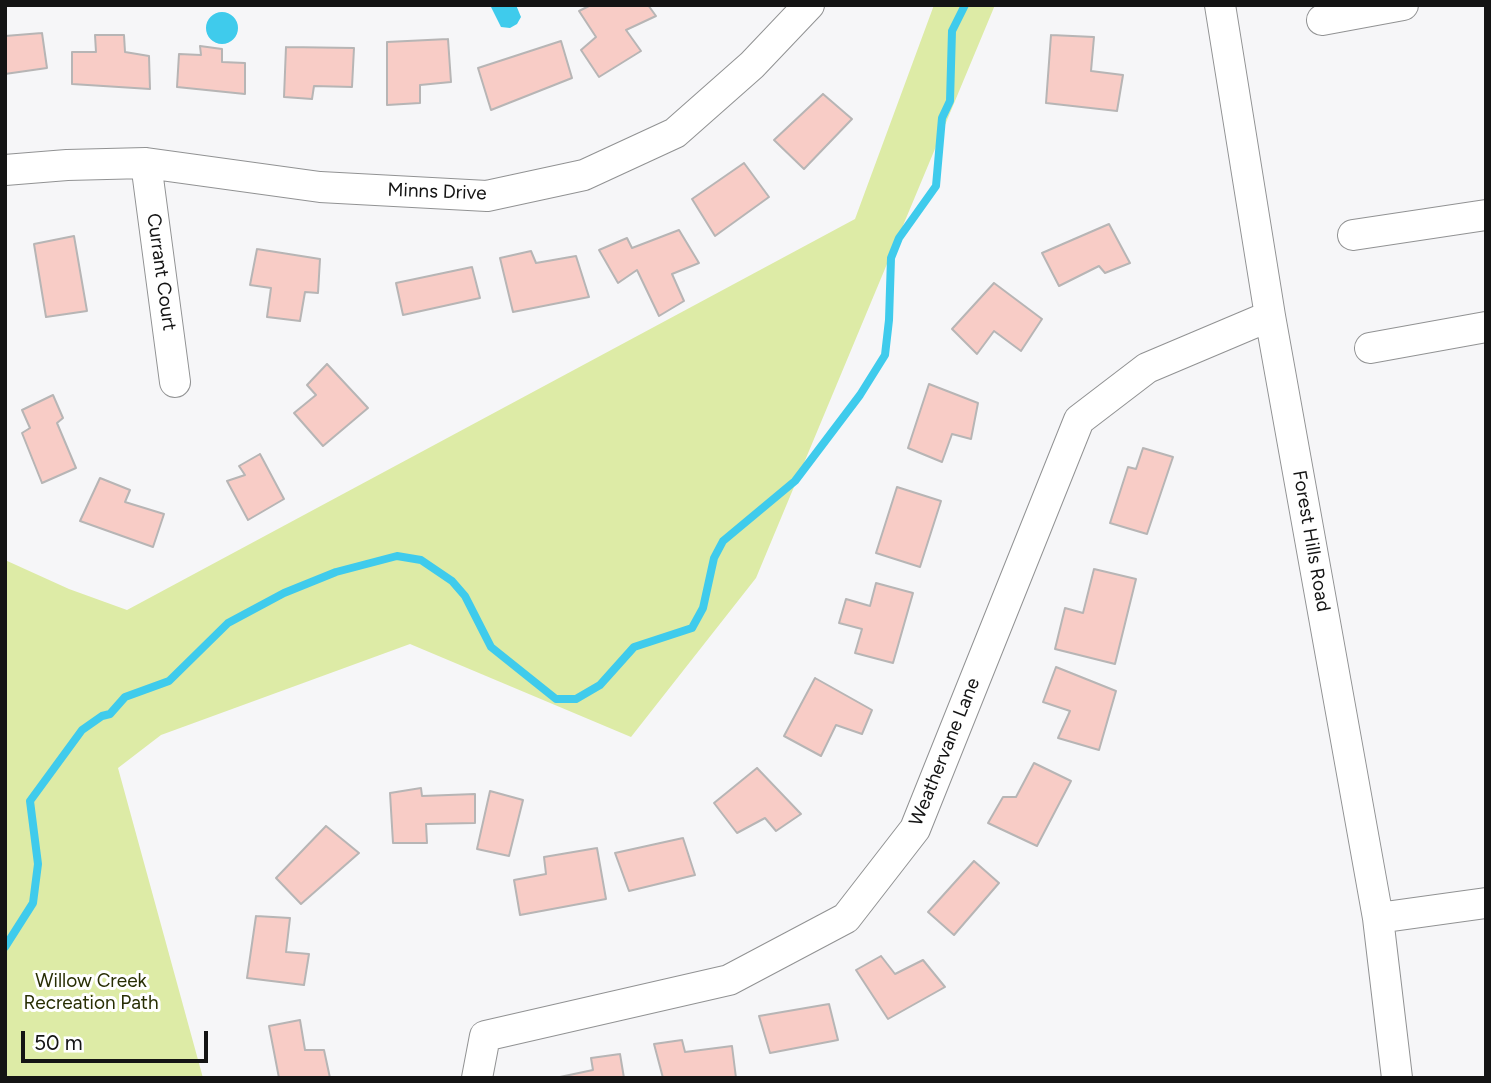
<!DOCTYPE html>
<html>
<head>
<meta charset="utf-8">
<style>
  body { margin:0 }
  #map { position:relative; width:1491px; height:1083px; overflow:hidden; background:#f6f6f8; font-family:Figtree,sans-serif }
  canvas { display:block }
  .frame { position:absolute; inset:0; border:7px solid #141414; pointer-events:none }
  .scale { position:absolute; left:21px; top:1031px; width:187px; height:32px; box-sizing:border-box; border:4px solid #141414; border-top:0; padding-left:9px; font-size:21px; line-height:24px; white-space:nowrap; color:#141414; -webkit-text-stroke:5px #fff; paint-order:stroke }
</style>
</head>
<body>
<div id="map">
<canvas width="1491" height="1083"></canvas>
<div class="frame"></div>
<div class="scale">50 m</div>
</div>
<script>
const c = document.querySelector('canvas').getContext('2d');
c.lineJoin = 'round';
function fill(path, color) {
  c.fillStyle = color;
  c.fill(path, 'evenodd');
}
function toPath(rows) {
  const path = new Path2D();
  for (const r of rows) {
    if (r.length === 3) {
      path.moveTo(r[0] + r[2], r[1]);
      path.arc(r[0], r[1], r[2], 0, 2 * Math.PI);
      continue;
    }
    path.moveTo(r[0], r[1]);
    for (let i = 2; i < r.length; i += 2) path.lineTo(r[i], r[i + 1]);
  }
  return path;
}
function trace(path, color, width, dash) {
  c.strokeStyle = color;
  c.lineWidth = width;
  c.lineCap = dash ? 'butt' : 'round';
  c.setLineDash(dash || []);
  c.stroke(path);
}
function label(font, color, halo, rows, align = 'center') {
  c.font = font + ' Figtree,sans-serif';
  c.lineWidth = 6;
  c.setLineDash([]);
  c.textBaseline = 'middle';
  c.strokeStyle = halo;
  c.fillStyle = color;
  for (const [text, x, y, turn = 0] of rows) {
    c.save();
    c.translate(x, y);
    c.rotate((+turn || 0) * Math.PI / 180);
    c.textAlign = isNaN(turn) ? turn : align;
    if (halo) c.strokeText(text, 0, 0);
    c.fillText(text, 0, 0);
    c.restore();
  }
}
fill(toPath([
  [934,5,995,5,756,578,631,737,410,644,161,735,118,768,203,1078,5,1078,5,560,69,589,127,610,855,219]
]), '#ddeba6');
fill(toPath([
  [490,5,516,5,521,17,517,24,510,28,501,27],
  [222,28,16]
]), '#3fcbec');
trace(toPath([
  [5,947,33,903,38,864,30,801,82,730,102,716,110,714,125,697,169,681,228,623,284,593,336,572,397,556,421,560,452,581,465,596,491,647,556,699,576,699,600,685,634,647,692,628,703,608,714,558,723,541,795,481,860,395,885,355,889,320,891,258,899,238,936,186,942,118,950,101,952,31,965,5]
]), '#3fcbec', 8);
const building = toPath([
  [591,5,648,5,656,16,626,30,641,51,599,77,581,50,596,37,579,11,591,5],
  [42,33,47,68,5,74,5,36,42,33],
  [95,35,124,35,125,52,149,56,150,89,72,84,72,52,96,52,95,35],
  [1051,35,1094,37,1091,71,1123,75,1117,111,1046,103,1051,35],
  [448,39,451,82,420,85,420,103,387,105,387,42,448,39],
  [561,41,572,78,491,110,478,68,561,41],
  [200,46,222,49,222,62,245,63,245,94,177,87,179,54,201,55,200,46],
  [286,47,354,48,352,87,314,86,312,99,284,97,286,47],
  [823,94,852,119,804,169,774,140,823,94],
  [744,163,769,197,715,236,692,199,744,163],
  [1109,224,1130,263,1105,273,1099,266,1059,286,1042,253,1109,224],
  [679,230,699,263,672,274,684,301,659,316,637,270,618,283,599,250,627,238,632,248,679,230],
  [74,236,87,311,46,317,34,244,74,236],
  [257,249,320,259,318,293,305,292,300,321,267,317,271,288,250,285,257,249],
  [531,251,536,263,576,256,589,297,513,312,500,258,531,251],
  [472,267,480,298,403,315,396,283,472,267],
  [994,283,1042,319,1021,351,994,331,977,354,952,329,994,283],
  [327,364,368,408,323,446,294,413,316,395,307,385,327,364],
  [929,384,978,403,971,439,952,434,942,462,908,448,929,384],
  [53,395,63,418,57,423,76,468,42,483,22,433,30,428,22,410,53,395],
  [1143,448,1173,457,1147,534,1110,523,1128,467,1136,469,1143,448],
  [260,454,284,499,248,520,227,481,245,475,239,466,260,454],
  [100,478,130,490,125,502,164,514,153,547,80,521,100,478],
  [897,487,941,501,920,567,876,553,897,487],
  [1094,569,1136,579,1115,664,1055,649,1065,608,1083,613,1094,569],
  [876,583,913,593,893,663,855,653,862,629,839,623,846,599,870,606,876,583],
  [1056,667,1116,691,1099,750,1058,738,1070,711,1043,702,1056,667],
  [815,678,872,710,862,734,836,725,821,756,784,736,815,678],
  [1034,763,1071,781,1037,846,988,823,1003,797,1016,797,1034,763],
  [757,768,801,814,776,831,765,818,737,833,714,803,757,768],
  [421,788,422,796,475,794,475,823,426,824,427,843,393,843,390,793,421,788],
  [490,791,523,800,509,856,477,849,490,791],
  [326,826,359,853,301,904,276,878,326,826],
  [683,838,695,875,629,891,615,853,683,838],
  [597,848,606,899,520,915,514,880,546,874,544,857,597,848],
  [974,861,999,883,954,935,928,912,974,861],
  [256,916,290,918,286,952,309,954,304,985,247,978,256,916],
  [881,956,895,974,923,960,945,987,888,1019,856,970,881,956],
  [829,1004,838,1040,770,1053,759,1016,829,1004],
  [300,1020,305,1050,324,1050,330,1078,279,1078,269,1026,300,1020],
  [682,1040,685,1052,732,1046,736,1078,663,1078,654,1044,682,1040],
  [620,1054,624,1078,555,1078,593,1070,591,1058,620,1054]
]);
fill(building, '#f8ccc6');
trace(building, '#b7b5b5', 2);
const minor = toPath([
  [1220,5,1270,316,1378,918,1397,1078],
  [1322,20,1403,5],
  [146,163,175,382],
  [5,170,67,165,146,163,320,187,487,196,584,175,675,133,752,65,809,5],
  [1353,235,1486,215],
  [1370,348,1486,327],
  [1378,918,1486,903],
  [477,1078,485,1036,729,980,846,918,915,829,1079,420,1147,368,1270,316]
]);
trace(minor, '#919293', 32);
trace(minor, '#fff', 30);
label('19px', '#141414', '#fff', [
  ["Minns Drive",437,192,2],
  ["Currant Court",161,272,82],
  ["Forest Hills Road",1311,541,80],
  ["Weathervane Lane",945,752,-68]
]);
label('19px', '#282e04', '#fff', [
  ["Willow Creek",91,981],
  ["Recreation Path",91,1003]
]);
</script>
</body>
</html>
